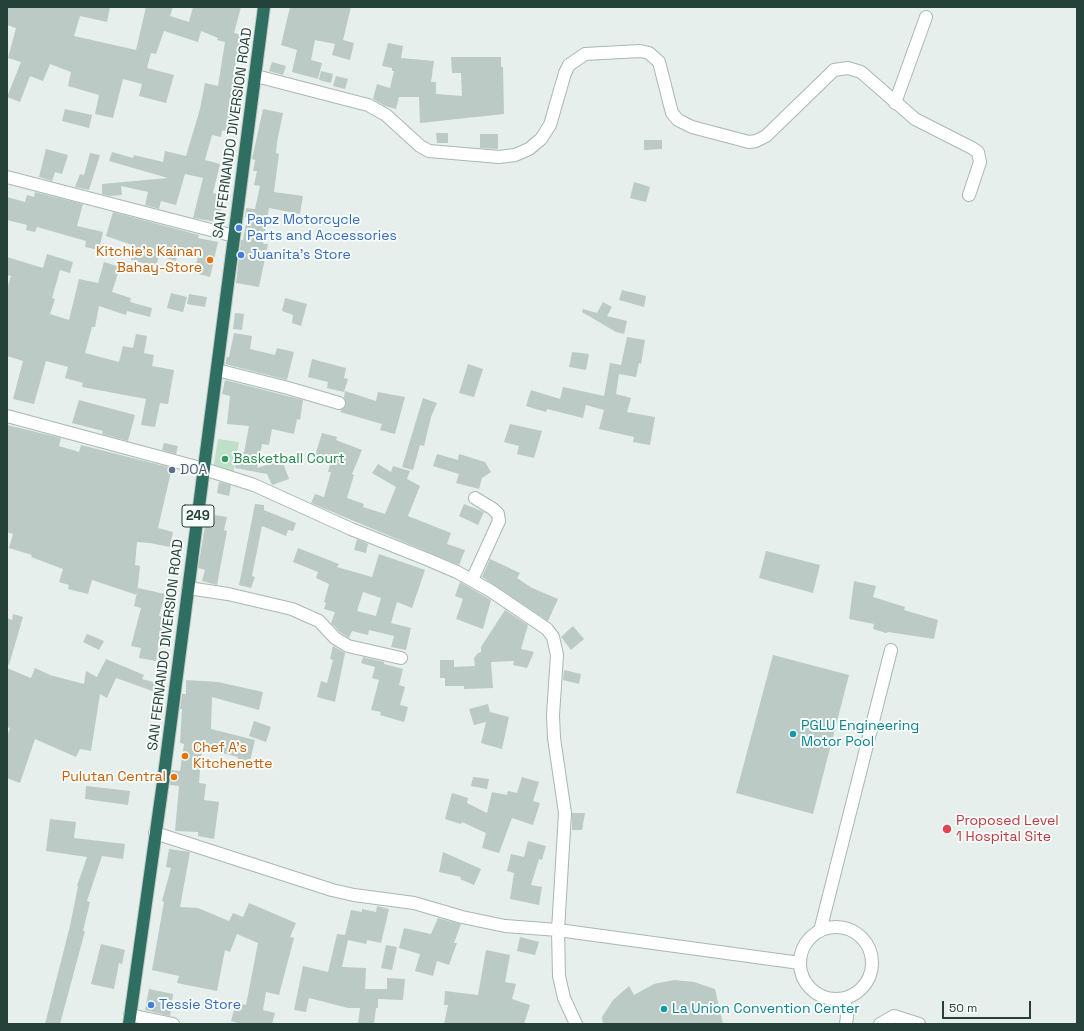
<!DOCTYPE html>
<html>
<head>
<meta charset="utf-8">
<style>
  body { margin:0 }
  #map { position:relative; width:1084px; height:1031px; overflow:hidden; background:#e6efeb; font-family:"Space Grotesk",sans-serif }
  canvas { display:block }
  .frame { position:absolute; inset:0; border:8px solid #24423a; pointer-events:none }
  .scale { position:absolute; left:942px; top:1001px; width:89px; height:18px; box-sizing:border-box; border:2px solid #24423a; border-top:0; padding-left:5px; font-size:12px; line-height:14px; white-space:nowrap; color:#24423a; -webkit-text-stroke:3px #f7fbf9; paint-order:stroke }
</style>
</head>
<body>
<div id="map">
<canvas width="1084" height="1031"></canvas>
<div class="frame"></div>
<div class="scale">50 m</div>
</div>
<script>
const c = document.querySelector('canvas').getContext('2d');
c.lineJoin = 'round';
function fill(path, color) {
  c.fillStyle = color;
  c.fill(path, 'evenodd');
}
function toPath(rows) {
  const path = new Path2D();
  for (const r of rows) {
    if (r.length === 3) {
      path.moveTo(r[0] + r[2], r[1]);
      path.arc(r[0], r[1], r[2], 0, 2 * Math.PI);
      continue;
    }
    path.moveTo(r[0], r[1]);
    for (let i = 2; i < r.length; i += 2) path.lineTo(r[i], r[i + 1]);
  }
  return path;
}
function trace(path, color, width, dash) {
  c.strokeStyle = color;
  c.lineWidth = width;
  c.lineCap = dash ? 'butt' : 'round';
  c.setLineDash(dash || []);
  c.stroke(path);
}
function label(font, color, halo, rows, align = 'center') {
  c.font = font + ' "Space Grotesk",sans-serif';
  c.lineWidth = 4;
  c.setLineDash([]);
  c.textBaseline = 'middle';
  c.strokeStyle = halo;
  c.fillStyle = color;
  for (const [text, x, y, turn = 0] of rows) {
    c.save();
    c.translate(x, y);
    c.rotate((+turn || 0) * Math.PI / 180);
    c.textAlign = isNaN(turn) ? turn : align;
    if (halo) c.strokeText(text, 0, 0);
    c.fillText(text, 0, 0);
    c.restore();
  }
}
fill(toPath([
  [218,439,239,442,232,480,212,476]
]), '#bfe0c8');
fill(toPath([
  [7,7,110,7,107,22,80,16,74,36,136,50,146,7,173,7,170,16,189,22,193,7,241,7,234,33,243,35,233,74,236,74,231,113,226,132,222,130,221,137,212,135,205,160,220,164,213,193,224,196,218,222,193,218,203,178,185,174,176,205,161,201,159,209,145,205,148,192,121,186,122,195,110,196,102,194,102,184,168,178,109,161,112,152,133,158,134,155,163,162,165,151,186,156,200,109,205,83,218,86,225,42,217,40,218,38,201,31,198,42,164,31,156,54,151,53,147,68,174,75,166,103,139,96,142,84,123,79,113,118,95,114,99,95,68,86,71,72,50,64,43,81,30,76,20,102,7,97,21,62,8,58,16,28,7,25],
  [290,7,351,7,343,40,354,43,350,60,332,55,335,44,315,40,311,60,322,63,318,79,292,72,297,50,281,45],
  [388,43,403,46,401,58,434,61,431,82,436,82,436,94,462,96,461,73,452,73,451,57,501,57,501,67,503,67,504,114,420,123,419,97,399,97,396,109,385,106,373,99,377,84,390,88,394,71,392,71,392,68,382,66],
  [272,62,286,66,283,75,269,71],
  [321,71,333,74,331,83,319,80],
  [336,76,348,79,345,89,333,86],
  [65,109,92,115,89,128,62,121],
  [263,109,283,113,277,142,276,153,279,154,274,192,303,196,300,214,269,208,263,244,268,244,259,287,236,283,241,240,243,240,247,217,245,217,246,208,255,209,260,186,254,185,257,171,253,171,255,160,252,159],
  [436,133,448,133,448,143,437,143],
  [480,134,498,134,498,149,480,148],
  [644,140,662,140,662,149,644,150],
  [46,149,68,155,62,174,55,172,52,181,39,177],
  [90,153,100,155,89,190,75,187,80,174,84,175],
  [634,182,650,187,646,202,630,198],
  [35,192,83,204,77,226,103,232,99,250,85,247,86,241,37,227,35,232,26,230,27,225,7,220,7,197,25,202,27,195,34,197],
  [113,212,199,235,198,238,218,242,210,277,194,273,198,257,178,252,176,261,159,256,156,266,131,260,135,246,106,236],
  [47,254,73,262,70,273,60,270,52,298,55,299,50,314,69,320,79,279,98,283,104,262,120,267,112,292,131,298,130,302,152,308,150,317,127,311,126,315,99,306,95,327,92,327,85,353,119,362,123,346,133,348,136,334,147,336,144,353,154,355,152,366,174,370,168,404,160,403,155,427,141,425,146,399,82,387,83,383,65,378,68,367,46,361,34,404,13,399,23,361,7,356,7,289,11,276,7,275,7,257,43,268],
  [622,290,646,296,644,307,619,300],
  [171,293,187,297,183,312,167,308],
  [189,294,207,297,205,307,187,304],
  [285,298,307,304,301,326,292,323,293,315,282,311],
  [603,302,612,307,607,316,627,321,624,334,616,332,582,312,583,309,597,313],
  [235,313,244,314,242,330,233,329],
  [234,333,252,336,250,349,275,355,277,348,294,352,287,380,225,364,227,357,229,357],
  [627,337,645,340,641,364,639,363,636,377,619,374,616,394,631,398,627,412,655,417,650,445,633,442,634,437,599,429,604,410,586,405,583,418,547,409,546,412,526,406,531,390,560,399,563,387,604,396,610,363,621,365],
  [572,352,589,354,586,370,569,367],
  [312,359,346,368,344,378,348,379,344,392,327,388,328,382,308,377],
  [468,364,483,369,474,397,459,393],
  [225,380,303,400,300,420,297,419,294,434,272,429,269,445,262,444,257,468,282,460,289,479,272,485,267,474,235,468,238,451,244,453,249,426,227,424,230,396,222,394],
  [345,391,376,401,378,392,405,397,395,434,380,430,382,424,340,412,346,405,344,397],
  [423,398,437,403,431,417,424,446,420,445,413,470,402,467],
  [79,400,135,415,128,441,102,434,103,431,72,423],
  [510,424,542,431,534,458,517,454,519,446,504,442],
  [7,425,61,438,59,446,79,452,81,445,172,468,158,528,173,532,170,547,150,543,137,542,135,565,140,566,137,595,92,580,88,594,68,589,69,585,59,582,63,569,31,557,32,555,9,548,13,534,7,532],
  [322,433,337,437,336,440,362,450,352,474,354,475,347,498,364,504,363,507,385,514,396,487,372,473,378,464,391,472,393,466,410,471,407,479,420,486,408,516,451,533,447,544,465,550,459,565,311,503,315,494,324,497,331,472,328,472,331,460,315,456],
  [164,443,178,446,176,454,162,450],
  [437,454,458,460,459,454,485,462,491,472,482,478,479,489,456,483,459,474,433,466],
  [219,482,231,485,229,496,217,493],
  [255,504,264,505,264,510,296,523,293,531,288,530,286,536,262,526,252,576,255,577,251,588,239,585],
  [464,504,484,512,478,525,459,516],
  [215,515,227,517,224,530,227,531,217,585,202,581,205,570,198,568,205,526,212,528],
  [357,539,368,544,366,553,354,550],
  [298,548,339,564,337,567,372,577,379,554,425,570,412,608,397,602,391,623,411,628,406,650,391,647,394,636,369,630,368,635,352,631,349,638,340,632,331,623,335,612,324,609,326,603,324,602,329,584,316,578,318,572,293,562],
  [363,592,381,598,376,616,357,611],
  [766,551,820,565,813,593,759,578],
  [490,559,520,573,517,578,532,588,558,599,548,621,482,577],
  [854,581,876,586,873,597,905,607,904,610,938,620,934,639,888,632,886,633,873,629,874,624,849,619],
  [460,582,491,600,483,629,456,619,463,599,455,596],
  [138,588,165,594,159,616,165,617,162,632,165,633,163,644,159,644,156,661,139,658,141,648,131,646,141,608,134,606],
  [505,610,528,625,521,649,534,652,527,668,513,665,514,661,491,662,493,688,464,689,464,686,445,686,445,678,440,678,440,660,454,660,454,667,475,666,474,658,478,653,481,652,481,647],
  [13,614,23,617,9,665,7,664,7,618,12,620],
  [573,626,584,639,571,650,561,637],
  [87,634,104,641,99,650,83,642],
  [333,646,345,653,335,702,317,697,321,681,327,683,333,660,330,659],
  [773,655,849,675,813,814,736,793],
  [363,657,384,662,384,664,403,669,399,685,405,687,400,705,408,707,404,722,380,715,381,712,371,710,379,680,372,678,375,667,361,663],
  [106,659,144,675,142,679,160,684,158,693,116,678,107,698,100,694,91,751,80,749,76,757,35,739,20,783,7,778,7,736,10,728,7,727,7,668,31,678,35,668,50,675,84,684,86,671,97,677],
  [564,670,581,674,579,684,563,680],
  [186,680,218,682,263,692,259,710,212,697,211,729,255,740,249,765,237,762,238,757,202,748,199,783,206,784,204,800,219,802,214,839,198,836,198,832,175,831,179,786,170,785,172,770,180,771,184,744,180,743,182,709,180,709,182,694,186,694],
  [488,704,490,712,509,717,502,749,481,743,486,722,474,725,469,709],
  [254,721,271,727,266,742,249,736],
  [473,777,489,779,487,789,471,786],
  [522,777,539,782,533,801,540,803,533,825,512,818,499,853,482,848,486,833,462,822,461,824,445,819,452,793,468,798,467,803,487,813,492,792,507,795,508,791,517,793],
  [86,786,130,791,128,805,85,799],
  [572,813,585,813,582,830,572,830],
  [50,819,76,822,74,838,125,844,123,859,102,856,87,901,90,902,83,931,85,931,60,1024,45,1024,70,926,78,886,77,886,87,857,46,851],
  [528,841,546,846,542,860,539,859,531,885,542,887,539,905,510,899,514,873,507,871,511,854,524,857],
  [169,849,190,852,180,907,198,908,229,921,233,913,243,917,249,903,296,923,290,937,294,938,279,995,266,992,263,1010,275,1013,272,1024,241,1024,231,1021,236,1003,246,1005,258,943,237,934,230,952,225,950,217,991,177,983,179,976,152,970,164,902,162,901,171,868,166,867],
  [443,852,481,869,474,885,460,879,461,877,439,872],
  [377,906,389,909,381,943,367,940,366,944,348,940,342,967,366,968,365,989,387,989,387,978,405,979,403,1000,378,999,378,1008,376,1008,374,1024,358,1024,360,1008,348,1008,309,998,306,1012,294,1010,303,966,328,972,337,934,345,935,351,910,362,912,362,909,376,912],
  [438,918,461,924,454,943,457,943,449,965,437,961,433,976,415,971,420,954,399,948,404,928,431,934],
  [520,937,539,942,535,955,517,951],
  [101,944,125,950,122,964,119,963,114,989,91,984],
  [386,945,397,947,392,970,381,968],
  [486,950,510,955,505,982,516,984,512,999,530,1005,524,1024,444,1024,448,1005,444,1005,445,991,478,995],
  [674,980,694,982,715,989,723,1024,603,1024,602,1017,613,1000,629,986,634,995,654,984],
  [149,989,173,994,170,1016,145,1010]
]), '#bbcac4');
const minor = toPath([
  [256,76,368,105,386,115,420,146,429,151,499,157,515,155,529,149,541,139,550,125,565,73,569,65,585,54,640,51,649,53,659,62,672,113,678,120,692,127,749,142,756,141,766,136,834,70,848,68,861,72,915,119,972,148,978,152,980,162,969,195],
  [895,103,926,17],
  [7,177,234,236],
  [217,370,288,388,339,403],
  [7,416,204,469,254,485,351,529,429,560,457,572,491,591,547,629,553,637,557,655,553,715,554,738,565,813,558,930,559,976,564,998,576,1024],
  [472,580,499,521,498,514,493,509,475,498],
  [188,588,228,594,292,609,319,621,335,638,348,646,401,658],
  [155,833,332,890,354,895,414,903,462,917,505,926,558,930,800,963],
  [836,963,36],
  [820,931,891,650],
  [844,999,847,1016,846,1024],
  [130,1015,173,1024],
  [880,1024,894,1016,919,1024]
]);
const highway = toPath([
  [129,1024,164,775,264,7]
]);
trace(minor, '#a8b8b2', 14);
trace(highway, '#c2cac8', 14);
trace(minor, '#fff', 12);
trace(highway, '#2f6f62', 12);
for (const [x, y, r, color] of [
  [239,228,4,"#3f7fe0"],
  [241,255,4,"#3f7fe0"],
  [210,260,4,"#e8710a"],
  [225,459,4,"#2e9e5b"],
  [172,470,4,"#5c6f8a"],
  [793,734,4,"#0f9aa8"],
  [185,756,4,"#e8710a"],
  [174,777,4,"#e8710a"],
  [947,829,5,"#e0444e"],
  [151,1005,4,"#3f7fe0"],
  [664,1009,4,"#0f9aa8"]
]) {
  const dot = new Path2D();
  dot.arc(x, y, r, 0, 2 * Math.PI);
  c.fillStyle = color;
  c.fill(dot);
  trace(dot, '#f7fbf9', 1.5);
}
for (const [x, y, w] of [
  [198,516,32]
]) {
  const box = new Path2D();
  box.roundRect(x - w / 2, y - 11, w, 22, 3);
  c.fillStyle = '#f7fbf9';
  c.fill(box);
  trace(box, '#24423a', 1);
}
label('bold 13px', '#24423a', null, [
  ["249",198,516]
]);
label('14px', '#24423a', '#f7fbf9', [
  ["SAN FERNANDO DIVERSION ROAD",233,133,-82],
  ["SAN FERNANDO DIVERSION ROAD",166,645,-83]
]);
label('14px', '#366cbe', '#f7fbf9', [
  ["Papz Motorcycle",247,220],
  ["Parts and Accessories",247,236],
  ["Juanita's Store",249,255],
  ["Tessie Store",159,1005]
], 'left');
label('14px', '#c56008', '#f7fbf9', [
  ["Kitchie's Kainan",202,252],
  ["Bahay-Store",202,268],
  ["Chef A's",193,748,"left"],
  ["Kitchenette",193,764,"left"],
  ["Pulutan Central",166,777]
], 'right');
label('14px', '#27864d', '#f7fbf9', [
  ["Basketball Court",233,459]
], 'left');
label('14px', '#4e5e75', '#f7fbf9', [
  ["DOA",180,470]
], 'left');
label('14px', '#0d838f', '#f7fbf9', [
  ["PGLU Engineering",801,726],
  ["Motor Pool",801,742],
  ["La Union Convention Center",672,1009]
], 'left');
label('14px', '#be3a42', '#f7fbf9', [
  ["Proposed Level",956,821],
  ["1 Hospital Site",956,837]
], 'left');
</script>
</body>
</html>
